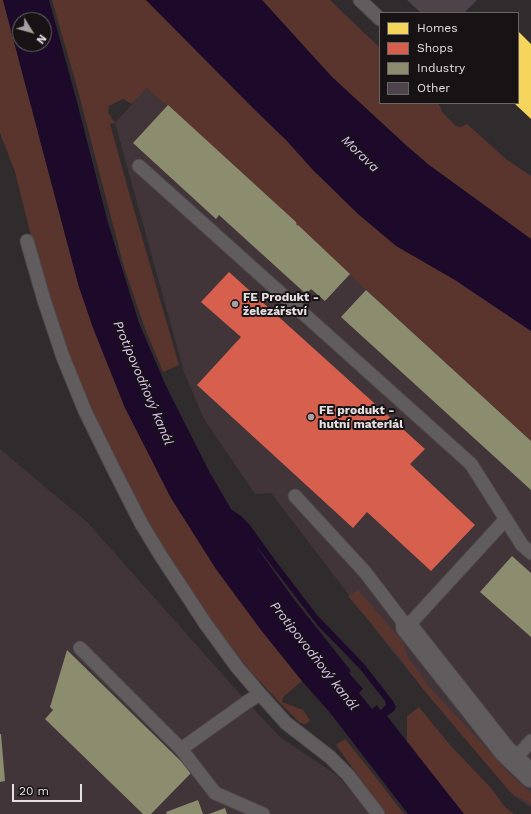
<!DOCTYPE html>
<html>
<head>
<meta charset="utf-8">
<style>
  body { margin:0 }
  #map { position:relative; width:531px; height:814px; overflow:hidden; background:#302b2d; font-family:"Work Sans",sans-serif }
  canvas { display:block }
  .legend { position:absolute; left:379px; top:12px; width:140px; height:92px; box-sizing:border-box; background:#171315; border:1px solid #696567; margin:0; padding:5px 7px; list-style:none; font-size:12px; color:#e5dfe2 }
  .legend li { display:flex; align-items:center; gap:8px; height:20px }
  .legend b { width:20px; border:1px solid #696567 }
  .north { position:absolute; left:12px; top:12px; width:40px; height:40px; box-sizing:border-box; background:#171315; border:1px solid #696567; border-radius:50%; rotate:127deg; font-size:11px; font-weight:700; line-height:16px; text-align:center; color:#e5dfe2 }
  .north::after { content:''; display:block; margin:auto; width:14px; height:18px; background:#a6a0a3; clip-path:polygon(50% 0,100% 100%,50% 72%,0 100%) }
  .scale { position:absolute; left:12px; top:784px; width:70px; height:18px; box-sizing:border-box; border:2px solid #e5dfe2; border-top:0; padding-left:5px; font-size:12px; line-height:14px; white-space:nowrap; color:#e5dfe2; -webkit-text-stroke:3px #171315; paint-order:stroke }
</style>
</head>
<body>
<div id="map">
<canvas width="531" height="814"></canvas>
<ul class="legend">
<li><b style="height:11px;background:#f6d55c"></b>Homes</li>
<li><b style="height:11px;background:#d6604d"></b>Shops</li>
<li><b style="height:11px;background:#8c8c6e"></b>Industry</li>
<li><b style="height:11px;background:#4c434b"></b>Other</li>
</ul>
<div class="north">N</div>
<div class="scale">20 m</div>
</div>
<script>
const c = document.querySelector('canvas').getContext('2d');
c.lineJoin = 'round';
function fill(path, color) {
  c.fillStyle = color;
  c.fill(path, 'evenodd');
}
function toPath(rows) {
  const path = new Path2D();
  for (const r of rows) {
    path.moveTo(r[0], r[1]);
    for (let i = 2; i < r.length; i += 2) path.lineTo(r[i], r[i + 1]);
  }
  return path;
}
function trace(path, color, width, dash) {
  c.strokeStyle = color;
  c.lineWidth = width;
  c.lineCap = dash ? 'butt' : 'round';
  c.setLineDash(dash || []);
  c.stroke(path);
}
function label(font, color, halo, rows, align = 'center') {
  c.font = font + ' "Work Sans",sans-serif';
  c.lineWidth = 4;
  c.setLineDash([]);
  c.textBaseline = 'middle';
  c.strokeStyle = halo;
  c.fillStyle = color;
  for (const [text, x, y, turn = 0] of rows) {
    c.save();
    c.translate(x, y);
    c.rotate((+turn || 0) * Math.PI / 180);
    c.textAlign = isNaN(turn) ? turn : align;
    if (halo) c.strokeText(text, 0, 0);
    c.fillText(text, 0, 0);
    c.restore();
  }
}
fill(toPath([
  [147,88,296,222,531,441,531,807,515,797,392,651,271,493,255,494,204,419,184,372,115,123],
  [0,449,87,522,247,702,280,737,338,776,370,814,0,814]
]), '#41353a');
fill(toPath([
  [0,0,3,0,4,4,79,287,159,475,171,498,216,569,261,630,302,681,283,697,282,702,303,710,310,720,308,723,305,724,300,723,281,704,252,673,215,628,187,586,152,530,115,462,92,410,69,355,50,298,39,258,32,240,15,172,0,133],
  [52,0,146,0,252,107,287,141,313,170,426,263,455,280,531,331,531,441,297,226,296,222,147,88,132,104,123,99,109,106,108,112,115,123,110,124,128,189,179,365,163,372,144,326,124,267,77,87],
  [262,0,330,0,380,48,380,103,438,103,443,113,456,126,461,127,467,124,506,159,531,176,531,239,429,165,408,147,332,77],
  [358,590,402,641,408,657,431,689,514,778,531,793,531,804,511,793,422,688,396,653,348,596],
  [419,707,450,745,491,788,505,807,514,814,464,814,407,743,407,716],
  [345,739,374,775,404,814,386,814,336,745]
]), '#5a352e');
fill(toPath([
  [3,0,49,0,77,102,108,223,139,323,166,386,210,473,231,509,241,516,249,524,275,560,317,615,364,664,393,701,396,707,394,711,387,716,464,814,408,814,331,714,302,681,261,630,216,569,171,498,125,408,93,328,79,287,64,231],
  [20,20,44,20,44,44,20,44],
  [258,548,318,626,360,669,385,701,386,705,382,709,380,710,377,705,372,709,359,693,363,689,349,673,351,671,293,598,258,549],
  [146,0,262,0,332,77,408,147,429,165,531,239,531,331,455,280,396,246,358,214,313,170,287,141,252,107]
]), '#1d0a2a');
fill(toPath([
  [518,31,531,44,531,119,514,103,518,103]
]), '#f6d55c');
fill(toPath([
  [229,272,425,449,410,464,475,525,431,571,367,512,353,528,197,385,241,337,201,302]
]), '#d6604d');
fill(toPath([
  [168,105,296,222,297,226,298,225,350,274,325,301,311,289,306,294,219,215,216,219,133,143],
  [366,290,531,441,531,490,341,317],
  [512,556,531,573,531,637,480,592],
  [67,650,192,772,151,814,143,814,45,719,53,710,50,707],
  [0,734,1,734,5,781,0,782],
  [198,800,203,814,167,814,166,812],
  [225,808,227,814,209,814]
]), '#8c8c6e');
fill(toPath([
  [407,0,477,0,464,13,421,13]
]), '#4c434b');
const service = toPath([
  [360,0,380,19],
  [139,166,471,464,522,545,531,553],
  [27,241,44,300,63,357,85,411,113,468,141,523,161,556,205,623,237,667,260,694,286,723,330,757,348,775,378,814],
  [295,496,365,572,407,627,506,519],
  [80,648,181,749,247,702,260,694],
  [181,749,215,793,263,814],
  [514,760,531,741]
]);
const minor = toPath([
  [407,627,505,751,531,776]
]);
trace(service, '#4d484b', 15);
trace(minor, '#4d484b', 24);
trace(service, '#615d5f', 13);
trace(minor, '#615d5f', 22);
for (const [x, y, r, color] of [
  [235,304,4,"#a6a0a3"],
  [311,417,4,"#a6a0a3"]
]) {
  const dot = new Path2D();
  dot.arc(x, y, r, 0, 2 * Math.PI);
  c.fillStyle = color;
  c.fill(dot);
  trace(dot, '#171315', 1.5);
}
label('bold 12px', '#e5dfe2', '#171315', [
  ["FE Produkt -",243,297],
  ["železářství",243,311],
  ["FE produkt -",319,410],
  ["hutní materiál",319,424]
], 'left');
label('italic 13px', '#e0c5fc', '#171315', [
  ["Morava",360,154,44],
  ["Protipovodňový kanál",143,383,67],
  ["Protipovodňový kanál",314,656,52]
]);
</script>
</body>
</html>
